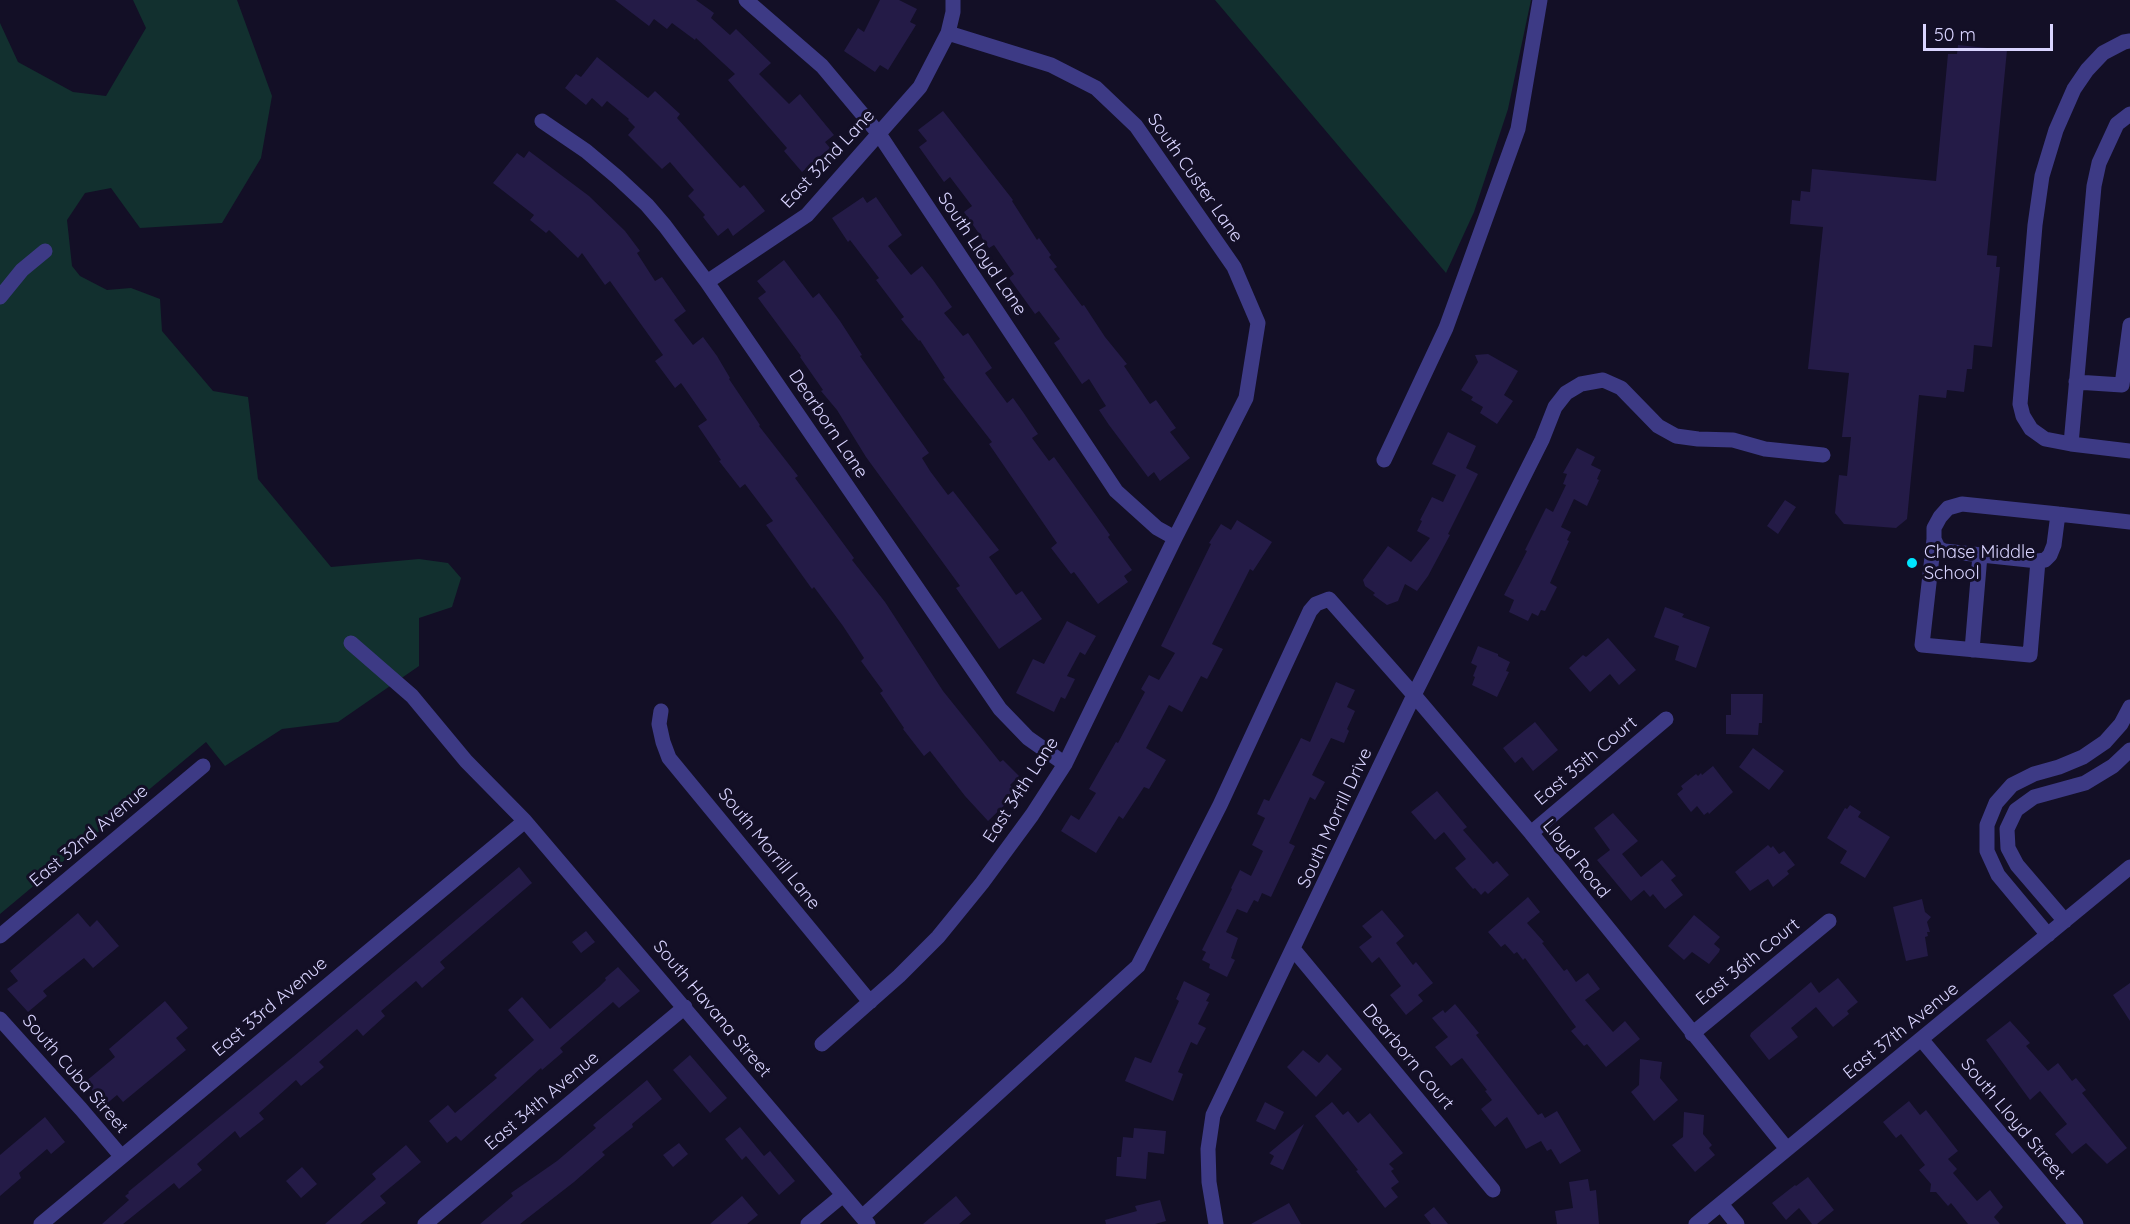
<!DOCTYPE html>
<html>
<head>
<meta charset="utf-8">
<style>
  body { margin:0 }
  #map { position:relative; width:2130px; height:1224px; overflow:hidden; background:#130f26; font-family:Quicksand,sans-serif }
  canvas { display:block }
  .scale { position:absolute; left:1923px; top:24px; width:130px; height:27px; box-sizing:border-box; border:3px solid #d9d4ff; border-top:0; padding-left:8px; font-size:18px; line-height:21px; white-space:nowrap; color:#d9d4ff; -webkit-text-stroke:4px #130f26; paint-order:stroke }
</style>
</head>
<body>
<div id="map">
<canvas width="2130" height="1224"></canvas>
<div class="scale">50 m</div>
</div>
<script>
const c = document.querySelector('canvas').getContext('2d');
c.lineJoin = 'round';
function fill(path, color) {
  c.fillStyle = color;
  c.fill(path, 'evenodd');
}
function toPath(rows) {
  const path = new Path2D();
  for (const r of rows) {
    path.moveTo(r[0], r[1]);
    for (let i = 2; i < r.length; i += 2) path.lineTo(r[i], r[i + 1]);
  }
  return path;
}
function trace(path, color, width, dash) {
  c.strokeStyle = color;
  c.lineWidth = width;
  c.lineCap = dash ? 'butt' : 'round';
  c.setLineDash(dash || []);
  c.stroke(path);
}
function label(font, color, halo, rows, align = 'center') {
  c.font = font + ' Quicksand,sans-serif';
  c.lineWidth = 6;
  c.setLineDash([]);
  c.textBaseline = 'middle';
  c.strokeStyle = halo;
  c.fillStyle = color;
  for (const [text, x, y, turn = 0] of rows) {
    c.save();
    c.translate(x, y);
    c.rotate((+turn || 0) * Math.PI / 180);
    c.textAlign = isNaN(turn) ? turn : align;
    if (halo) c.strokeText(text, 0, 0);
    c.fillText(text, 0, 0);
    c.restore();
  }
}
fill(toPath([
  [133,0,237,0,272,96,261,158,222,223,140,228,111,188,85,193,67,220,72,266,80,276,107,290,131,288,160,299,162,331,213,391,248,397,258,479,331,567,419,559,448,563,461,578,452,607,419,618,419,666,338,722,282,729,225,766,206,742,0,914,0,23,18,62,73,92,106,96,146,28],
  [1215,0,1531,0,1508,109,1474,212,1446,273]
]), '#12302f');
fill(toPath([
  [615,0,696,0,714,13,711,18,730,35,736,29,771,63,759,74,789,104,800,94,834,135,825,142,830,148,802,172,784,151,787,148,728,80,735,74,696,38,695,40,672,23,667,29,654,19,649,26],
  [880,0,899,0,917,9,910,22,916,25,888,70,880,65,875,72,844,51,858,28,864,32],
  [1958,45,2007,50,1987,255,1997,256,1996,267,2000,267,1992,347,1974,345,1972,369,1967,369,1964,392,1947,390,1946,398,1919,395,1907,519,1896,528,1844,524,1835,513,1839,475,1847,476,1851,437,1842,437,1849,373,1808,369,1823,227,1790,224,1792,200,1800,201,1801,191,1810,192,1812,169,1936,181,1948,54,1957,54],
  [597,57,648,98,655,91,680,114,677,118,740,188,744,185,765,211,733,236,728,228,718,236,703,217,705,215,688,196,694,190,670,162,662,169,628,135,635,127,628,120,629,119,607,101,602,107,592,98,586,105,565,88,576,74,581,77],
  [943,111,1013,200,1012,201,1037,240,1039,238,1051,255,1049,257,1057,267,1054,269,1082,306,1084,305,1105,337,1127,364,1124,366,1150,404,1156,400,1176,428,1170,432,1190,458,1160,481,1154,472,1148,477,1109,425,1099,410,1106,406,1089,379,1082,384,1054,343,1060,339,1039,311,1035,314,1009,278,1014,274,994,245,989,248,964,212,972,206,950,177,944,182,919,147,927,141,918,130],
  [529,151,589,196,625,231,640,251,637,253,655,281,662,277,686,311,674,320,693,345,703,337,717,356,730,378,729,379,760,425,759,426,798,476,795,478,854,558,852,560,885,602,943,691,1000,762,1003,760,1019,776,1010,785,1017,793,988,821,965,796,930,751,924,756,903,729,904,728,880,693,883,691,861,661,864,658,843,626,814,587,812,589,766,525,773,521,745,484,740,488,719,461,721,460,698,426,707,420,681,383,675,388,655,361,663,355,610,281,605,285,582,253,578,258,549,230,546,233,530,220,534,215,493,183,517,153,524,158],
  [863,197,867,203,876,197,902,235,888,246,911,275,922,266,933,280,952,307,944,313,963,336,968,333,992,368,985,373,1007,403,1013,398,1023,412,1038,434,1032,438,1049,461,1054,457,1110,535,1108,537,1132,570,1124,576,1128,582,1098,604,1074,572,1071,574,1051,548,1057,543,989,444,992,442,943,379,945,378,920,340,919,341,901,319,904,317,876,280,879,278,850,240,848,242,832,218],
  [784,260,813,298,819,293,840,321,862,355,860,356,929,453,922,458,930,471,948,495,953,491,999,550,989,557,1016,595,1022,591,1042,619,999,649,956,588,960,586,866,457,837,410,821,391,823,390,800,357,801,356,758,298,766,292,757,281],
  [1488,354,1518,371,1504,395,1513,401,1497,424,1480,413,1483,407,1471,400,1473,397,1461,390,1478,362,1475,355],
  [1448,432,1476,446,1466,468,1478,474,1448,534,1450,535,1428,576,1417,591,1405,584,1398,601,1387,605,1373,595,1375,593,1365,586,1363,580,1388,546,1411,562,1430,538,1417,531,1422,521,1420,520,1432,497,1443,502,1456,475,1432,464],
  [1577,448,1595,457,1591,465,1601,470,1597,479,1599,480,1587,506,1574,499,1561,527,1571,532,1567,540,1569,541,1550,583,1557,587,1545,611,1541,610,1538,616,1532,613,1528,621,1509,612,1514,600,1504,595,1527,551,1525,550,1546,508,1553,512,1566,485,1563,484,1567,474,1563,473],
  [1785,500,1796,507,1778,534,1767,526],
  [1237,520,1272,542,1253,571,1250,569,1212,644,1223,649,1207,679,1201,676,1182,712,1169,705,1146,748,1166,760,1149,789,1144,787,1123,819,1119,816,1096,853,1061,831,1071,815,1079,820,1096,793,1089,789,1116,742,1118,743,1145,692,1141,689,1149,675,1159,680,1175,653,1161,646,1211,544,1209,543,1221,524,1231,530],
  [1665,607,1684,614,1682,617,1710,627,1696,668,1675,660,1679,646,1654,637],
  [1067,621,1096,636,1085,655,1080,652,1067,676,1075,679,1065,699,1061,697,1054,712,1016,693,1033,659,1044,664],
  [1608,638,1636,670,1619,685,1610,674,1590,692,1569,668,1583,655,1586,657],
  [1478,646,1498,654,1498,656,1510,662,1506,671,1509,672,1497,697,1472,685,1475,677,1473,676,1477,666,1471,663],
  [1336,682,1355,690,1347,707,1355,711,1347,729,1349,731,1344,743,1331,738,1312,775,1325,782,1315,800,1310,797,1289,843,1295,846,1271,897,1262,893,1258,902,1254,900,1247,913,1237,909,1226,932,1238,938,1231,958,1235,960,1227,977,1209,968,1210,964,1202,960,1206,952,1202,950,1232,889,1231,888,1240,870,1251,876,1263,851,1252,845,1265,818,1257,814,1264,799,1269,801,1301,738,1310,742],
  [1731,694,1763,694,1762,723,1759,723,1758,735,1726,734,1726,715,1731,715],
  [1535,722,1558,750,1533,771,1522,757,1515,763,1503,748],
  [1753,748,1784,771,1769,790,1739,767],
  [1713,766,1733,792,1709,814,1708,812,1704,815,1697,806,1691,812,1677,794,1683,789,1681,786,1696,774,1698,776,1701,773,1702,775],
  [1437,791,1467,827,1463,830,1493,864,1497,861,1509,875,1488,894,1485,891,1481,895,1475,888,1473,889,1455,868,1466,859,1444,832,1435,840,1411,812],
  [1850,805,1861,812,1858,817,1890,837,1865,878,1840,863,1847,851,1827,838,1845,808,1847,809],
  [1613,813,1638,841,1622,854,1641,877,1662,860,1676,876,1671,880,1683,895,1665,909,1653,894,1650,897,1644,890,1631,901,1597,860,1610,850,1594,828],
  [1768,845,1771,848,1773,846,1779,854,1784,851,1795,865,1787,871,1789,874,1773,887,1768,879,1750,891,1735,872],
  [519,867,532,883,440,962,445,968,422,988,416,981,381,1011,385,1016,363,1036,357,1029,319,1062,324,1067,301,1086,296,1080,259,1113,264,1119,240,1138,235,1131,197,1164,202,1170,179,1189,174,1183,123,1224,102,1224,129,1200,125,1196,129,1193,128,1192,293,1057],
  [1528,897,1540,912,1527,923,1544,942,1542,943,1564,971,1567,969,1576,982,1588,973,1600,989,1585,1000,1613,1032,1625,1021,1640,1039,1606,1067,1587,1044,1584,1046,1571,1031,1576,1027,1525,958,1523,960,1517,952,1514,954,1505,944,1501,947,1488,932],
  [1922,899,1925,912,1931,917,1927,922,1930,932,1927,932,1928,936,1925,937,1928,956,1906,961,1893,907],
  [1382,910,1404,936,1396,943,1413,965,1416,962,1433,983,1418,995,1423,1001,1406,1015,1390,995,1401,986,1379,957,1372,963,1359,947,1372,937,1362,926],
  [78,913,90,927,97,920,119,946,93,968,84,958,43,991,47,996,28,1012,7,989,18,981,10,971],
  [1694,915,1720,937,1714,944,1720,949,1719,952,1709,964,1692,952,1684,960,1668,946],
  [586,931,595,942,581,953,572,942],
  [618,967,640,991,619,1008,613,1002,560,1048,563,1052,542,1070,541,1068,461,1141,456,1136,447,1143,429,1121,448,1105,455,1113,497,1078,494,1075,534,1040,508,1010,522,997,550,1029,599,987,606,980,605,978],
  [1838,978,1858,1002,1847,1011,1849,1014,1833,1027,1816,1007,1791,1028,1798,1037,1769,1060,1750,1036,1751,1033,1811,982,1819,993],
  [1184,981,1210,994,1206,1001,1209,1002,1198,1024,1206,1028,1197,1045,1191,1042,1178,1072,1183,1074,1173,1101,1125,1081,1135,1057,1151,1063,1179,1001,1176,999],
  [2130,983,2130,1021,2113,995],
  [165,1001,188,1028,176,1038,186,1050,123,1102,117,1095,105,1105,85,1082,115,1057,109,1049],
  [1455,1004,1479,1033,1476,1035,1538,1115,1542,1113,1545,1118,1557,1111,1581,1151,1560,1164,1551,1149,1547,1151,1541,1141,1526,1149,1507,1117,1495,1127,1481,1109,1492,1100,1485,1091,1487,1090,1462,1058,1451,1066,1435,1047,1448,1037,1432,1018,1443,1010,1445,1013],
  [2010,1021,2030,1043,2026,1046,2048,1071,2058,1063,2072,1081,2076,1078,2086,1090,2082,1093,2127,1148,2107,1164,2086,1143,2072,1154,2055,1134,2067,1124,2040,1091,2030,1100,1986,1040],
  [1303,1050,1319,1063,1327,1054,1342,1069,1316,1097,1287,1067],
  [690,1055,727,1098,710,1113,673,1070],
  [1640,1059,1662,1062,1660,1078,1678,1100,1654,1121,1631,1092,1639,1085],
  [647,1080,662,1099,632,1124,633,1127,602,1152,605,1155,574,1182,520,1224,480,1224,513,1196,511,1193,557,1161,596,1128,593,1125],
  [1909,1101,1920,1115,1926,1110,1958,1151,1948,1159,1957,1169,1953,1173,1977,1201,1990,1190,2003,1207,1994,1217,2000,1224,1968,1224,1951,1203,1948,1206,1936,1192,1930,1192,1931,1184,1919,1170,1925,1165,1901,1134,1896,1138,1883,1122],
  [1265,1102,1284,1112,1275,1130,1256,1121],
  [1332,1102,1343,1115,1348,1111,1358,1123,1370,1113,1403,1153,1389,1164,1394,1169,1391,1171,1399,1182,1391,1188,1398,1197,1385,1208,1356,1171,1358,1170,1315,1116],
  [1684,1112,1704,1115,1703,1134,1712,1145,1709,1148,1715,1155,1695,1172,1672,1145,1683,1137],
  [45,1117,65,1142,51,1154,47,1149,19,1173,21,1178,0,1196,0,1155],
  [1304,1124,1283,1170,1270,1164,1274,1156,1269,1153],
  [740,1127,764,1156,770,1151,795,1181,779,1195,746,1156,742,1160,725,1139],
  [1134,1128,1166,1131,1164,1154,1148,1152,1146,1179,1116,1176,1117,1157,1121,1157,1123,1137,1133,1138],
  [679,1143,688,1154,673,1167,663,1155],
  [406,1145,421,1162,380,1196,386,1203,360,1224,325,1224,376,1179,372,1174],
  [302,1167,317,1184,301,1198,286,1181],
  [1808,1177,1834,1210,1817,1224,1812,1224,1799,1208,1786,1220,1772,1203,1795,1185,1796,1186],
  [1588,1179,1590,1191,1596,1190,1599,1224,1557,1224,1555,1211,1573,1208,1569,1182],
  [742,1196,758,1215,747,1224,710,1224],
  [956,1196,971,1214,959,1224,923,1224],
  [1160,1200,1166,1221,1155,1224,1106,1224,1105,1220,1137,1211,1135,1206],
  [1289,1203,1301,1224,1251,1224],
  [1434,1207,1448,1224,1431,1224,1424,1215]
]), '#241b47');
trace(toPath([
  [746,0,822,66,879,134,1116,491,1157,528,1175,538],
  [2130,41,2124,42,2103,53,2087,70,2074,89,2056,130,2042,176,2035,225,2020,404,2023,416,2031,429,2045,439,2071,444,2130,451],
  [542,121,586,151,617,177,647,205,665,226,707,282,1000,709,1028,738,1065,764],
  [707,282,807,215,920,87,948,33,953,12,953,0],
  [0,297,22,270,45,251],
  [2076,382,2122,385,2130,325],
  [2071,444,2094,186,2099,163,2117,124,2130,114],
  [1384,460,1446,328,1518,129,1540,0],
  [2058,514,2054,545,2050,555,2045,560,2038,561,1944,551,1938,548,1934,539,1934,528,1940,517,1948,508,1962,504,2058,514,2130,522],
  [1934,539,1922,645,2030,655,2038,561],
  [351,643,412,696,466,761,525,821,868,1224],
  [1972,650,1980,555],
  [661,711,659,724,663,742,669,758,870,1002],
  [1531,833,1666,719],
  [2065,921,2017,865,2008,848,2007,829,2016,810,2034,797,2085,783,2113,766,2130,750],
  [2048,935,1998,875,1987,851,1987,825,1996,803,2012,785,2034,774,2059,767,2083,757,2105,742,2121,724,2130,707],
  [0,936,203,766],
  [1294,950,1493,1190],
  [0,1019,81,1109,121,1156],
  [1692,1034,1829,921],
  [1921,1039,2076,1224],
  [822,1044,899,976,938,937,982,883,1032,815,1065,764,1175,538,1246,398,1258,323,1234,267,1136,126,1096,88,1051,65,948,33],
  [1721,1204,1737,1224],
  [862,1217,1138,966,1220,805,1310,611,1316,604,1329,599,1414,695,1531,833,1787,1149],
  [41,1224,525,821],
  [425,1224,685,1007],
  [808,1224,843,1195],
  [1216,1224,1209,1182,1208,1149,1213,1115,1414,695,1542,440,1555,407,1566,393,1581,384,1603,380,1621,388,1658,426,1676,436,1698,439,1733,440,1765,449,1823,455],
  [1696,1224,2130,867]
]), '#3d3a85', 15);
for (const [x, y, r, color] of [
  [1912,563,6,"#00e5ff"]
]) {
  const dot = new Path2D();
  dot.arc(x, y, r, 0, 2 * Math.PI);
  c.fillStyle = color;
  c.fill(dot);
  trace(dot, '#130f26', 2);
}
label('18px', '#d9d4ff', '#130f26', [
  ["East 32nd Lane",828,159,-47],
  ["South Custer Lane",1195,178,55],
  ["South Lloyd Lane",982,254,56],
  ["Dearborn Lane",828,424,56],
  ["East 35th Court",1586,761,-40],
  ["East 34th Lane",1021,790,-57],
  ["South Morrill Drive",1335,818,-65],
  ["East 32nd Avenue",89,836,-40],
  ["South Morrill Lane",769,849,51],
  ["Lloyd Road",1576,859,51],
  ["East 36th Court",1748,962,-39],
  ["East 33rd Avenue",270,1007,-40],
  ["South Havana Street",712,1009,50],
  ["East 37th Avenue",1901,1031,-39],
  ["Dearborn Court",1408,1057,50],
  ["South Cuba Street",75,1074,49],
  ["East 34th Avenue",542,1101,-40],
  ["South Lloyd Street",2013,1119,50]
]);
label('18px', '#d9d4ff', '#130f26', [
  ["Chase Middle",1924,553],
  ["School",1924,574]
], 'left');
</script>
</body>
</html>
